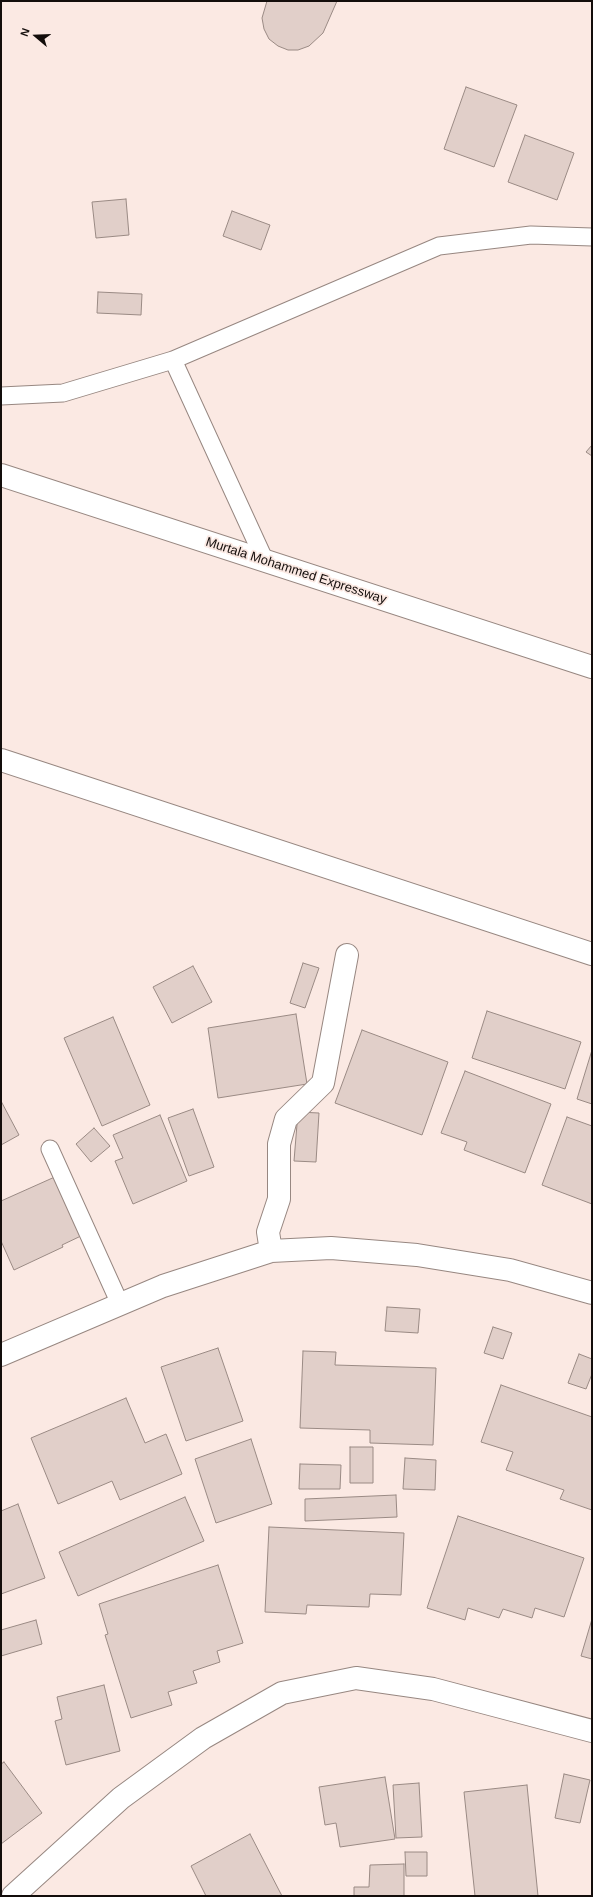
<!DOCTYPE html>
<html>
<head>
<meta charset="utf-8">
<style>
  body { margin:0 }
  #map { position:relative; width:593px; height:1897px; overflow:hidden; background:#fbe9e3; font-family:Arial,sans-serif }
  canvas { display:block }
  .frame { position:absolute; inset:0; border:2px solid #130d0b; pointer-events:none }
  .north { position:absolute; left:16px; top:16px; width:40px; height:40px; -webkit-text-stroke:3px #fbe9e3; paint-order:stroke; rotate:289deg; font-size:11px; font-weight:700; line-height:16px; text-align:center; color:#130d0b }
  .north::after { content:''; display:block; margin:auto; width:14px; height:18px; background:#130d0b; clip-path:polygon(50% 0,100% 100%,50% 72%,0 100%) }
</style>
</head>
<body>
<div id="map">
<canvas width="593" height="1897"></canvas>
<div class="frame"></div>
<div class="north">N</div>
</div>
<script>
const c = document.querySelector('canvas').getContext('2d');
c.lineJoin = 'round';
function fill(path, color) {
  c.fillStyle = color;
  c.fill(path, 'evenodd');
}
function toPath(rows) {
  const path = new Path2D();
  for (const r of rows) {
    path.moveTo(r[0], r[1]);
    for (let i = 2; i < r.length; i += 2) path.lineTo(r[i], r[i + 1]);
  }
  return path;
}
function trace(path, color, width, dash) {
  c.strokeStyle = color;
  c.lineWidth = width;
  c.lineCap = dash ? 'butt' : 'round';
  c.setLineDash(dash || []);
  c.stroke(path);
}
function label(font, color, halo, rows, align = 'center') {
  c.font = font + ' Arial,sans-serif';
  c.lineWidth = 3.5;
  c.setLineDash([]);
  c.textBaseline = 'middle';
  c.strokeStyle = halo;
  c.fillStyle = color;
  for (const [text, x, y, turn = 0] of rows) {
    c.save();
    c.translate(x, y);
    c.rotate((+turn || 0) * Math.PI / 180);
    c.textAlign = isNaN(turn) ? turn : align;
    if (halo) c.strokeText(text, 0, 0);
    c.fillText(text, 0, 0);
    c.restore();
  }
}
const building = toPath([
  [267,1,337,1,323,33,309,46,298,50,288,50,278,46,269,39,264,29,262,18,267,1],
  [466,87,517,105,494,167,444,149,466,87],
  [525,135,574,153,557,200,508,182,525,135],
  [126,199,129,235,96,238,92,202,126,199],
  [232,211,270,225,261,250,223,236,232,211],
  [98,292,142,294,141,315,97,313,98,292],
  [592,445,592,456,586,452,592,445],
  [303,963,319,968,305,1008,290,1003,303,963],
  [193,966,212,1002,172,1023,153,987,193,966],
  [487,1011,581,1042,565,1089,472,1058,487,1011],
  [296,1014,307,1084,218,1098,208,1028,296,1014],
  [113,1017,150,1105,102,1126,64,1038,113,1017],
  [362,1030,448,1062,422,1135,335,1103,362,1030],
  [592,1050,592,1104,577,1099,592,1050],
  [465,1071,551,1104,525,1173,464,1150,467,1142,441,1133,465,1071],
  [1,1101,19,1135,1,1145,1,1101],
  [193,1109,214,1167,189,1176,168,1118,193,1109],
  [298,1112,319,1113,316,1162,294,1161,298,1112],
  [160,1115,187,1181,133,1204,115,1161,123,1158,113,1135,160,1115],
  [567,1117,592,1126,592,1204,542,1185,567,1117],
  [94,1128,110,1146,91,1162,76,1144,94,1128],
  [57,1176,83,1235,62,1245,63,1247,14,1270,1,1241,1,1201,57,1176],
  [387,1307,420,1309,418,1333,385,1331,387,1307],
  [493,1327,512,1333,503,1359,484,1353,493,1327],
  [218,1348,243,1421,186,1441,161,1367,218,1348],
  [303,1351,336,1352,335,1365,436,1368,433,1445,370,1443,370,1430,300,1428,303,1351],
  [579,1354,592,1359,592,1374,586,1389,568,1383,579,1354],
  [501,1385,592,1417,592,1510,560,1499,564,1490,506,1470,513,1452,481,1442,501,1385],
  [126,1398,145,1443,166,1434,182,1474,120,1500,112,1481,58,1504,31,1438,126,1398],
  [251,1439,272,1504,216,1523,195,1459,251,1439],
  [350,1447,373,1447,373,1483,350,1483,350,1447],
  [405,1458,436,1460,435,1490,403,1489,405,1458],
  [300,1464,341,1465,340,1489,299,1489,300,1464],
  [396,1495,397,1517,305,1521,305,1499,396,1495],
  [185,1497,204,1541,78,1596,59,1552,185,1497],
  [18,1504,45,1578,1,1594,1,1511,18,1504],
  [458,1516,584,1558,564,1617,535,1608,532,1618,503,1609,499,1618,468,1608,465,1620,427,1608,458,1516],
  [269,1527,404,1533,401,1595,370,1594,369,1607,307,1605,306,1614,265,1612,269,1527],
  [218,1565,243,1643,217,1651,220,1662,193,1671,197,1683,168,1692,172,1705,131,1718,105,1635,108,1634,99,1604,218,1565],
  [592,1619,592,1659,581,1656,592,1619],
  [36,1620,42,1644,1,1656,1,1630,36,1620],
  [104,1685,120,1751,66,1765,55,1721,62,1719,57,1697,104,1685],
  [4,1762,42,1813,1,1844,1,1764,4,1762],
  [564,1774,590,1780,580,1823,555,1818,564,1774],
  [385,1777,395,1839,340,1847,336,1823,325,1825,319,1787,385,1777],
  [419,1783,422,1837,396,1838,393,1785,419,1783],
  [527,1785,538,1896,475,1896,464,1792,527,1785],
  [250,1834,282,1896,206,1896,191,1866,250,1834],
  [405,1852,427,1852,427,1876,406,1876,405,1852],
  [404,1864,404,1896,354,1896,354,1887,369,1887,370,1865,404,1864]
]);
fill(building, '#e1cfc9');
trace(building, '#9a8a84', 1);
const lane = toPath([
  [173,360,265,561],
  [1,396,63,393,173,360,439,246,531,235,592,237],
  [50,1149,120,1304]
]);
const street = toPath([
  [271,1251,268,1232,279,1199,279,1144,286,1119,323,1083,347,955],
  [1,1355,163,1286,271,1251,331,1248,417,1255,510,1270,592,1293],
  [13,1896,121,1798,203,1738,282,1693,356,1678,433,1689,592,1731]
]);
const secondary = toPath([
  [1,760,592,954]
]);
const primary = toPath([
  [1,475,592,667]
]);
trace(lane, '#978781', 19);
trace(street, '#978781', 24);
trace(secondary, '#978781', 24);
trace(primary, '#978781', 24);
trace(lane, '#fff', 17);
trace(street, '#fff', 22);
trace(secondary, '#fff', 22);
trace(primary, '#fff', 22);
label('13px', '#130d0b', '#fbe9e3', [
  ["Murtala Mohammed Expressway",296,571,18]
]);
</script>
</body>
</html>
